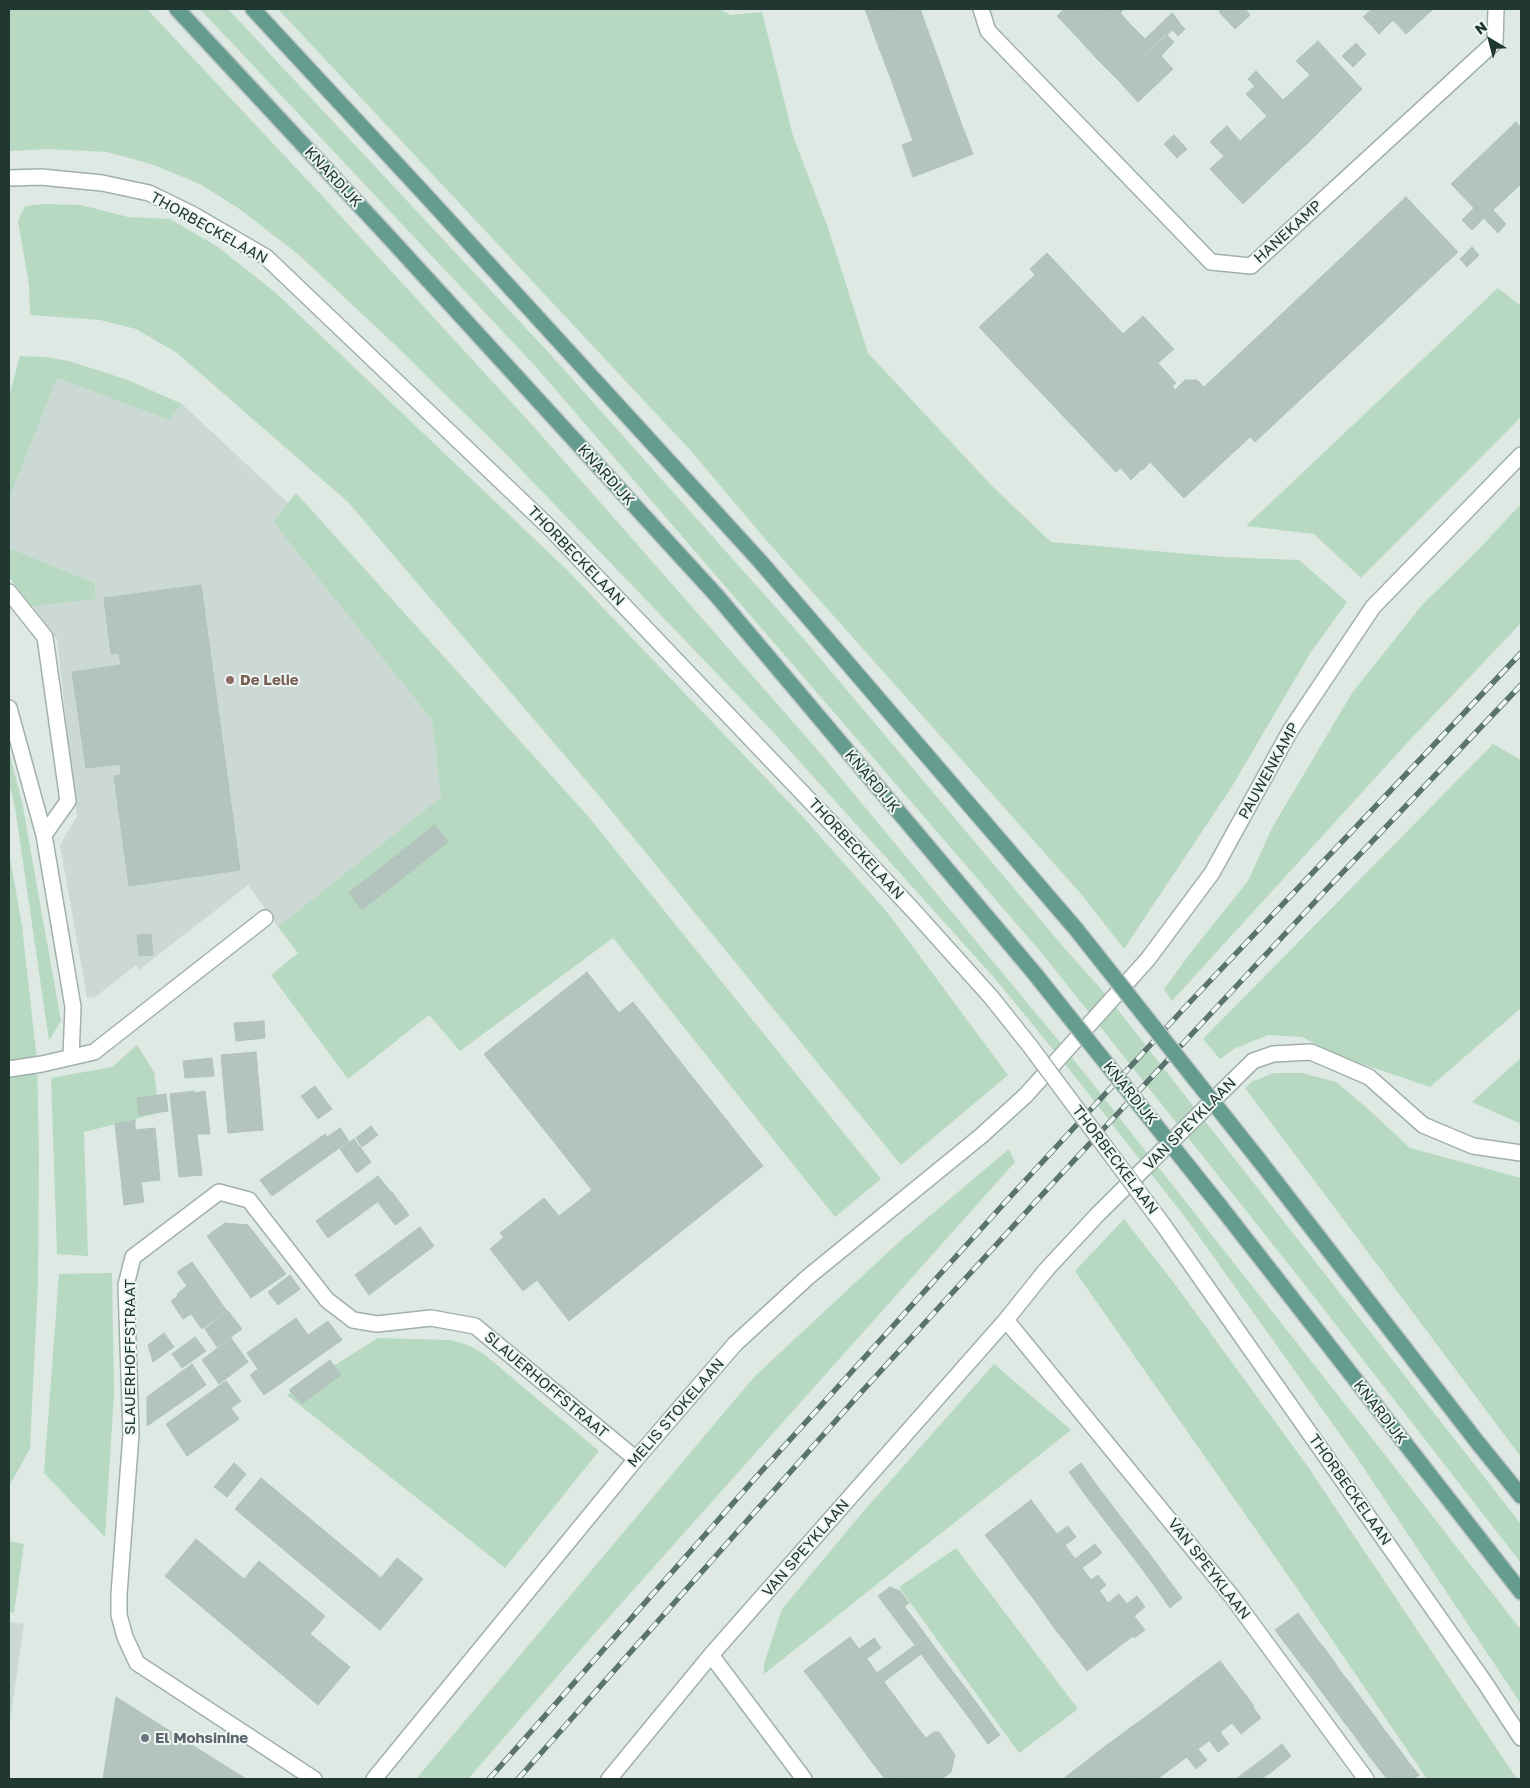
<!DOCTYPE html>
<html>
<head>
<meta charset="utf-8">
<style>
  body { margin:0 }
  #map { position:relative; width:1530px; height:1788px; overflow:hidden; background:#dee9e4; font-family:"Golos Text",sans-serif }
  canvas { display:block }
  .frame { position:absolute; inset:0; border:10px solid #203732; pointer-events:none }
  .north { position:absolute; left:1465px; top:15px; width:50px; height:50px; -webkit-text-stroke:4px #eef6f2; paint-order:stroke; rotate:323deg; font-size:14px; font-weight:700; line-height:20px; text-align:center; color:#203732 }
  .north::after { content:''; display:block; margin:auto; width:18px; height:22px; background:#203732; clip-path:polygon(50% 0,100% 100%,50% 72%,0 100%) }
</style>
</head>
<body>
<div id="map">
<canvas width="1530" height="1788"></canvas>
<div class="frame"></div>
<div class="north">N</div>
</div>
<script>
const c = document.querySelector('canvas').getContext('2d');
c.lineJoin = 'round';
function fill(path, color) {
  c.fillStyle = color;
  c.fill(path, 'evenodd');
}
function toPath(rows) {
  const path = new Path2D();
  for (const r of rows) {
    path.moveTo(r[0], r[1]);
    for (let i = 2; i < r.length; i += 2) path.lineTo(r[i], r[i + 1]);
  }
  return path;
}
function trace(path, color, width, dash) {
  c.strokeStyle = color;
  c.lineWidth = width;
  c.lineCap = dash ? 'butt' : 'round';
  c.setLineDash(dash || []);
  c.stroke(path);
}
function label(font, color, halo, rows, align = 'center') {
  c.font = font + ' "Golos Text",sans-serif';
  c.lineWidth = 4;
  c.setLineDash([]);
  c.textBaseline = 'middle';
  c.strokeStyle = halo;
  c.fillStyle = color;
  for (const [text, x, y, turn = 0] of rows) {
    c.save();
    c.translate(x, y);
    c.rotate((+turn || 0) * Math.PI / 180);
    c.textAlign = isNaN(turn) ? turn : align;
    if (halo) c.strokeText(text, 0, 0);
    c.fillText(text, 0, 0);
    c.restore();
  }
}
fill(toPath([
  [57,378,169,420,182,404,288,503,273,522,432,720,441,797,278,927,248,885,139,970,136,965,95,997,87,998,60,845,77,816,57,639,31,604,96,599,95,583,9,548,9,499],
  [9,1622,24,1624,9,1728]
]), '#ccd8d3');
fill(toPath([
  [9,9,147,9,326,200,535,428,815,747,1059,1041,1382,1451,1521,1630,1521,1704,1357,1458,1188,1221,1069,1069,997,981,774,733,505,453,392,342,298,254,238,208,200,184,151,164,107,152,48,149,9,151],
  [200,9,228,9,551,355,803,638,1060,943,1107,996,1521,1524,1521,1563,1312,1294,1045,957,536,367],
  [278,9,719,9,731,15,762,12,793,136,828,228,868,353,993,487,1051,542,1224,557,1299,560,1347,602,1311,652,1231,788,1124,949,1082,895,766,540,691,451],
  [44,204,81,205,128,217,170,219,218,247,276,293,567,570,803,817,887,912,1008,1075,901,1165,601,798,348,502,177,353,136,329,100,320,30,315,29,285,18,221,25,206],
  [1498,288,1521,306,1521,417,1361,578,1314,534,1246,526],
  [20,356,45,357,69,361,128,380,182,404,169,420,57,378,9,499,9,397],
  [296,493,587,815,881,1179,835,1217,613,938,460,1051,429,1015,348,1079,271,975,298,953,278,927,441,797,432,720,273,522],
  [1521,504,1521,623,1407,743,1172,1001,1164,989,1195,947,1248,881,1272,828,1352,693,1422,605,1478,550],
  [9,548,95,583,96,599,32,606,9,577],
  [1493,744,1521,760,1521,1008,1430,1087,1339,1056,1302,1037,1268,1035,1234,1049,1220,1059,1203,1039],
  [9,752,22,802,61,1021,49,1041,15,807,9,783],
  [9,852,22,926,37,1060,39,1157,38,1283,30,1449,9,1486],
  [137,1045,154,1072,159,1113,84,1132,88,1256,57,1254,51,1078,112,1067],
  [1521,1058,1521,1124,1472,1102],
  [1274,1073,1302,1073,1336,1082,1367,1108,1410,1148,1521,1178,1521,1457,1245,1088,1251,1082],
  [1009,1149,1015,1162,602,1625,468,1779,416,1779,754,1377,900,1241],
  [1124,1219,1174,1283,1306,1464,1517,1779,1427,1779,1296,1587,1075,1271],
  [112,1273,114,1394,105,1537,44,1473,59,1274],
  [378,1338,450,1340,468,1345,484,1354,599,1451,505,1568,287,1395],
  [994,1364,1071,1430,764,1674,764,1664,782,1609,862,1513],
  [9,1541,24,1544,14,1613,9,1612],
  [956,1548,1078,1709,1019,1753,899,1587]
]), '#b7d9c2');
const building = toPath([
  [865,9,891,9,868,17,865,9],
  [891,9,920,9,928,31,879,48,868,17,891,9],
  [1064,9,1107,9,1077,37,1057,16,1064,9],
  [1107,9,1124,9,1120,13,1132,26,1097,59,1077,37,1107,9],
  [1222,9,1245,9,1250,15,1235,29,1219,12,1222,9],
  [1372,9,1389,9,1371,25,1363,17,1372,9],
  [1389,9,1433,9,1406,34,1393,20,1379,34,1371,25,1389,9],
  [1172,13,1180,23,1118,80,1097,59,1132,26,1145,39,1172,13],
  [1180,24,1185,29,1178,36,1173,30,1180,24],
  [928,31,939,61,891,79,879,48,928,31],
  [1166,34,1174,42,1161,56,1173,69,1138,102,1118,80,1166,34],
  [1318,41,1362,89,1329,122,1297,87,1310,75,1296,61,1318,41],
  [1356,43,1366,54,1353,67,1342,56,1356,43],
  [939,61,950,92,902,110,891,79,939,61],
  [1256,71,1283,100,1297,87,1329,122,1308,143,1248,79,1256,71],
  [1255,86,1308,143,1286,163,1254,128,1267,116,1246,94,1255,86],
  [950,92,961,123,913,141,902,110,950,92],
  [1516,122,1521,128,1521,171,1495,142,1516,122],
  [961,123,973,154,913,177,902,145,961,123],
  [1227,126,1240,141,1254,128,1286,163,1265,183,1218,134,1227,126],
  [1218,134,1265,183,1243,204,1210,169,1224,156,1210,142,1218,134],
  [1174,135,1187,149,1177,158,1164,144,1174,135],
  [1495,142,1521,171,1521,187,1520,185,1506,198,1473,163,1495,142],
  [1473,163,1506,198,1493,210,1506,224,1498,233,1451,184,1473,163],
  [1406,197,1458,252,1255,442,1250,437,1184,498,1150,462,1143,470,1132,458,1116,472,979,327,1035,275,1030,269,1047,253,1123,334,1143,316,1174,349,1158,363,1176,383,1172,386,1175,390,1185,380,1197,380,1204,387,1406,197],
  [1474,208,1484,218,1472,230,1462,220,1474,208],
  [1472,247,1479,255,1467,267,1460,259,1472,247],
  [1132,458,1142,469,1131,480,1121,468,1132,458],
  [201,585,240,870,129,886,114,776,121,775,120,764,86,768,72,672,121,665,119,653,111,654,104,598,201,585],
  [435,825,448,842,362,910,349,893,435,825],
  [151,934,153,955,139,956,137,935,151,934],
  [587,972,619,1013,633,1002,763,1166,569,1321,537,1280,523,1291,490,1249,504,1237,500,1233,544,1198,559,1216,592,1190,484,1054,587,972],
  [264,1021,265,1038,236,1041,234,1023,264,1021],
  [256,1052,263,1130,228,1133,221,1055,256,1052],
  [212,1058,214,1076,185,1078,183,1061,212,1058],
  [315,1086,332,1109,318,1119,301,1096,315,1086],
  [194,1091,194,1093,205,1091,210,1134,197,1134,202,1175,179,1177,170,1094,194,1091],
  [166,1094,168,1111,139,1115,137,1098,166,1094],
  [135,1120,135,1130,155,1128,160,1180,141,1182,144,1202,124,1205,115,1124,135,1120],
  [371,1126,378,1135,362,1147,356,1138,371,1126],
  [340,1128,349,1141,272,1196,260,1180,325,1134,327,1137,340,1128],
  [354,1139,371,1162,357,1173,340,1149,354,1139],
  [378,1176,391,1192,328,1238,316,1221,378,1176],
  [392,1192,409,1215,395,1225,378,1202,392,1192],
  [225,1223,248,1225,286,1274,251,1298,207,1236,225,1223],
  [420,1227,434,1246,369,1295,355,1275,420,1227],
  [192,1262,227,1311,202,1329,191,1314,183,1319,171,1301,178,1296,177,1294,187,1286,177,1272,192,1262],
  [290,1275,300,1289,278,1305,268,1292,290,1275],
  [228,1311,242,1329,217,1347,205,1329,228,1311],
  [296,1318,308,1335,328,1321,342,1340,264,1395,250,1375,258,1369,247,1353,296,1318],
  [164,1333,174,1347,153,1362,148,1345,164,1333],
  [195,1337,206,1351,182,1368,172,1354,195,1337],
  [231,1338,248,1362,219,1384,202,1360,231,1338],
  [330,1360,341,1375,302,1403,289,1390,330,1360],
  [192,1364,206,1385,147,1426,147,1397,192,1364],
  [226,1381,241,1401,231,1408,239,1419,187,1456,166,1424,226,1381],
  [234,1463,246,1474,227,1497,214,1487,234,1463],
  [1081,1463,1098,1487,1086,1496,1069,1472,1081,1463],
  [261,1478,381,1578,397,1558,423,1579,380,1630,235,1509,261,1478],
  [1098,1487,1114,1508,1102,1517,1086,1496,1098,1487],
  [1031,1500,1049,1524,1003,1558,985,1535,1031,1500],
  [1114,1508,1131,1530,1119,1539,1102,1517,1114,1508],
  [1049,1524,1057,1534,1068,1526,1076,1537,1019,1580,1003,1558,1049,1524],
  [1131,1530,1148,1552,1136,1561,1119,1539,1131,1530],
  [196,1539,244,1579,259,1561,325,1616,310,1634,350,1667,318,1705,165,1576,196,1539],
  [1095,1544,1102,1553,1036,1602,1019,1580,1065,1545,1075,1559,1095,1544],
  [1148,1552,1165,1575,1153,1584,1136,1561,1148,1552],
  [1082,1568,1091,1580,1098,1575,1106,1585,1099,1591,1098,1589,1052,1625,1036,1602,1082,1568],
  [1165,1575,1182,1598,1170,1608,1153,1584,1165,1575],
  [890,1587,900,1591,909,1603,904,1606,917,1623,905,1632,878,1596,890,1587],
  [1098,1589,1108,1603,1119,1594,1127,1604,1070,1648,1052,1625,1098,1589],
  [1137,1596,1145,1607,1134,1616,1145,1630,1134,1638,1133,1636,1087,1671,1070,1648,1137,1596],
  [1298,1613,1307,1625,1284,1642,1275,1630,1298,1613],
  [917,1623,933,1645,838,1716,821,1693,867,1659,877,1673,915,1645,905,1632,917,1623],
  [1307,1625,1316,1638,1294,1655,1284,1642,1307,1625],
  [850,1637,859,1649,874,1638,881,1648,821,1693,804,1671,850,1637],
  [1316,1638,1325,1649,1302,1666,1294,1655,1316,1638],
  [933,1645,950,1668,938,1677,921,1654,933,1645],
  [1325,1649,1333,1660,1311,1677,1302,1666,1325,1649],
  [1333,1660,1341,1672,1319,1688,1311,1677,1333,1660],
  [1220,1661,1254,1706,1253,1707,1261,1718,1241,1734,1197,1678,1220,1661],
  [950,1668,967,1690,955,1699,938,1677,950,1668],
  [1341,1672,1350,1683,1327,1699,1319,1688,1341,1672],
  [1197,1678,1232,1723,1220,1732,1229,1744,1218,1752,1175,1695,1197,1678],
  [884,1682,901,1705,855,1739,838,1716,884,1682],
  [1350,1683,1358,1694,1336,1711,1327,1699,1350,1683],
  [967,1690,984,1713,972,1722,955,1699,967,1690],
  [1358,1694,1367,1706,1344,1722,1336,1711,1358,1694],
  [1175,1695,1210,1740,1198,1749,1207,1760,1196,1769,1152,1712,1175,1695],
  [116,1697,246,1779,103,1779,116,1697],
  [901,1705,917,1727,871,1761,855,1739,901,1705],
  [1367,1706,1376,1718,1354,1735,1344,1722,1367,1706],
  [1152,1712,1187,1757,1164,1774,1130,1728,1152,1712],
  [984,1713,1000,1735,988,1744,972,1722,984,1713],
  [1376,1718,1383,1728,1361,1745,1354,1735,1376,1718],
  [917,1727,926,1738,934,1732,939,1732,946,1742,895,1779,885,1779,871,1761,917,1727],
  [1130,1728,1164,1774,1157,1779,1133,1779,1107,1745,1130,1728],
  [1383,1728,1393,1741,1370,1757,1361,1745,1383,1728],
  [1393,1741,1402,1753,1380,1770,1370,1757,1393,1741],
  [946,1742,955,1755,951,1772,942,1779,895,1779,946,1742],
  [1282,1744,1291,1756,1270,1773,1260,1761,1282,1744],
  [1107,1745,1133,1779,1098,1779,1085,1762,1107,1745],
  [1402,1753,1410,1764,1389,1779,1387,1779,1380,1770,1402,1753],
  [1260,1761,1270,1773,1260,1779,1238,1779,1237,1778,1260,1761],
  [1085,1762,1098,1779,1063,1779,1085,1762],
  [1410,1764,1419,1775,1413,1779,1389,1779,1410,1764]
]);
fill(building, '#b3c3bd');
trace(building, '#b1c2bb', 1);
const minor = toPath([
  [981,9,988,31,1211,262,1251,266,1495,42,1496,9],
  [9,178,41,177,102,183,149,193,192,214,266,257,551,529,831,823,912,909,991,997,1030,1046],
  [9,592,45,637,68,801,44,835],
  [9,708,44,835,73,1007,71,1057],
  [9,1069,42,1064,94,1052,265,918],
  [1164,1226,1483,1680,1521,1738],
  [1006,1320,1233,1598,1366,1779],
  [711,1655,804,1779],
  [314,1779,137,1663,125,1637,119,1615,119,1594,131,1434,126,1285,133,1257,219,1192,249,1200,327,1300,353,1320,377,1324,431,1318,475,1326,636,1459],
  [374,1779,636,1459,735,1344,808,1277,981,1136,1026,1095,1148,959,1212,873,1290,731,1373,607,1521,455],
  [609,1779,711,1655,1006,1320,1046,1270,1098,1214,1253,1061,1273,1054,1311,1052,1369,1077,1423,1125,1473,1146,1521,1153]
]);
const major = toPath([
  [177,9,387,235,717,596,1035,974],
  [253,9,431,201,759,560,1076,929],
  [1259,1160,1478,1443,1521,1496],
  [1220,1206,1521,1592]
]);
trace(minor, '#a1b0ab', 18);
trace(major, '#bcc3c2', 18);
trace(minor, '#fff', 15);
trace(major, '#649c90', 15);
const rail = toPath([
  [489,1779,758,1475,1010,1197,1190,1002,1521,653],
  [518,1779,856,1398,1040,1197,1325,891,1521,685]
]);
trace(rail, '#5a736d', 5.5);
trace(rail, '#eef6f2', 4, [11]);
const minorBridge = toPath([
  [1030,1046,1164,1226]
]);
const majorBridge = toPath([
  [1076,929,1259,1160],
  [1035,974,1220,1206]
]);
trace(minorBridge, '#a1b0ab', 18, []);
trace(majorBridge, '#bcc3c2', 18, []);
trace(minorBridge, '#fff', 15);
trace(majorBridge, '#649c90', 15);
for (const [x, y, r, color] of [
  [230,680,5,"#8d6e63"],
  [145,1738,5,"#6b7280"]
]) {
  const dot = new Path2D();
  dot.arc(x, y, r, 0, 2 * Math.PI);
  c.fillStyle = color;
  c.fill(dot);
  trace(dot, '#eef6f2', 2);
}
label('15px', '#203732', '#eef6f2', [
  ["KNARDIJK",333,177,47],
  ["THORBECKELAAN",209,228,29],
  ["HANEKAMP",1288,232,-42],
  ["KNARDIJK",606,475,48],
  ["THORBECKELAAN",576,556,46],
  ["PAUWENKAMP",1269,771,-61],
  ["KNARDIJK",872,781,50],
  ["THORBECKELAAN",856,849,47],
  ["KNARDIJK",1130,1093,51],
  ["VAN SPEYKLAAN",1190,1124,-45],
  ["THORBECKELAAN",1115,1160,53],
  ["SLAUERHOFFSTRAAT",130,1357,-90],
  ["SLAUERHOFFSTRAAT",546,1385,40],
  ["KNARDIJK",1380,1412,52],
  ["MELIS STOKELAAN",676,1413,-49],
  ["THORBECKELAAN",1350,1490,55],
  ["VAN SPEYKLAAN",806,1548,-49],
  ["VAN SPEYKLAAN",1209,1569,52]
]);
label('bold 15px', '#785e54', '#eef6f2', [
  ["De Lelie",240,680]
], 'left');
label('bold 15px', '#5b616d', '#eef6f2', [
  ["El Mohsinine",155,1738]
], 'left');
</script>
</body>
</html>
